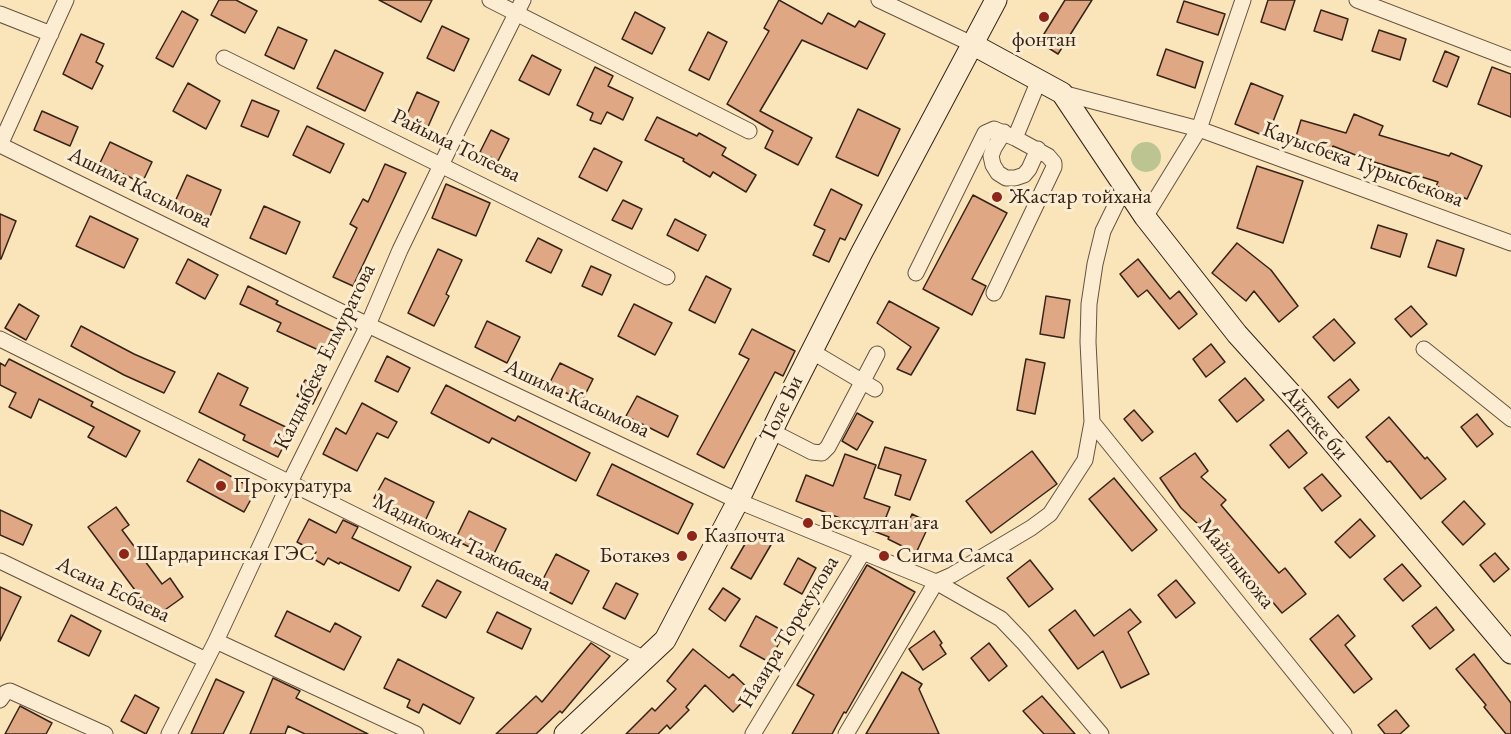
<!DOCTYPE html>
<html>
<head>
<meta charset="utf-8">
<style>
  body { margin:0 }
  canvas { display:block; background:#fae4ba }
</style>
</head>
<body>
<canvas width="1511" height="734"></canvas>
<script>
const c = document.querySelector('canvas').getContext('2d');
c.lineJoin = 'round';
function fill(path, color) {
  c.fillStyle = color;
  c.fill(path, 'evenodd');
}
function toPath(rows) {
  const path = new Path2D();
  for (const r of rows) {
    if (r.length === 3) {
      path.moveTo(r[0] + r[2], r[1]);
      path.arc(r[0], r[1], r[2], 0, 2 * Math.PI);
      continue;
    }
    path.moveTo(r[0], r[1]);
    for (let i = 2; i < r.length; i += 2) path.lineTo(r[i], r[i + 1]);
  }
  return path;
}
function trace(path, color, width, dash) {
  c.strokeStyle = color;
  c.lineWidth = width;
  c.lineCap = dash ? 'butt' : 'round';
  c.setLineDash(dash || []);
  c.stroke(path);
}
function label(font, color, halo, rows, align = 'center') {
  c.font = font + ' "EB Garamond",serif';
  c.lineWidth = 6;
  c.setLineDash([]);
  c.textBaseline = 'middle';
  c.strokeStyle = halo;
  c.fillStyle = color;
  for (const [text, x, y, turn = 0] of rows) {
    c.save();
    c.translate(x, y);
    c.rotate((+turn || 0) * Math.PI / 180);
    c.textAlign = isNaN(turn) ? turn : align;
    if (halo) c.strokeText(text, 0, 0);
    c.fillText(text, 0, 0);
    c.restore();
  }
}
fill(toPath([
  [1146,157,15]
]), '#bcc491');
const building = toPath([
  [219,0,236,0,257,11,245,33,211,15,219,0],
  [379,0,432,0,421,22,379,0],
  [779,0,822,24,828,13,855,27,859,21,885,34,867,69,802,40,760,111,812,138,798,165,765,148,773,131,727,104,769,31,764,28,779,0],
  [1065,0,1092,0,1058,54,1039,42,1065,0],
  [1268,0,1295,0,1285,30,1261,22,1268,0],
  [1184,1,1225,14,1218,35,1177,22,1184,1],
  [1321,10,1348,19,1342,40,1314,31,1321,10],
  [182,11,198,20,173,67,156,58,182,11],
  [635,12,665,28,652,54,622,39,635,12],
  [442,26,469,39,454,71,427,58,442,26],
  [278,27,307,40,294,69,265,55,278,27],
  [1379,30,1406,39,1400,60,1372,51,1379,30],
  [708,32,727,42,709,80,689,70,708,32],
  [81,34,104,44,96,62,103,66,92,89,63,74,81,34],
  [1166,49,1203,62,1195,88,1157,75,1166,49],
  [335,50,383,73,365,111,317,88,335,50],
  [1445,51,1459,57,1447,87,1433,81,1445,51],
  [532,55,561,70,549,95,519,80,532,55],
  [595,67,613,76,608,86,633,98,623,120,607,112,601,124,590,120,593,113,577,105,595,67],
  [1492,67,1511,74,1511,117,1478,104,1492,67],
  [188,83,220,101,206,129,173,111,188,83],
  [1251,83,1283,96,1267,137,1235,124,1251,83],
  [417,92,439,102,427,129,405,119,417,92],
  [252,100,279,111,268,137,241,126,252,100],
  [858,109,900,129,878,176,836,157,858,109],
  [42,111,78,127,70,146,34,130,42,111],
  [1354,114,1383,126,1379,135,1449,156,1451,153,1482,166,1467,199,1436,186,1438,182,1368,160,1333,146,1331,151,1295,140,1301,120,1346,133,1354,114],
  [657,117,697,136,699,133,726,148,722,155,756,175,746,192,713,172,710,177,683,161,684,159,645,140,657,117],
  [307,126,344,144,330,173,293,155,307,126],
  [491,130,509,139,498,161,480,152,491,130],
  [110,142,152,162,142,183,100,163,110,142],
  [594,148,622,162,607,191,579,177,594,148],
  [385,164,406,173,353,286,333,277,357,228,350,224,363,199,368,202,385,164],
  [1257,166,1303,181,1283,243,1237,228,1257,166],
  [187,175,221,190,209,219,174,204,187,175],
  [446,184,490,203,476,236,432,218,446,184],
  [831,189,862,205,845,240,840,238,829,262,813,255,825,230,814,225,831,189],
  [973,195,1007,213,972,279,986,286,972,315,923,289,973,195],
  [623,200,642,209,632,229,612,220,623,200],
  [264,206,300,222,286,254,250,238,264,206],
  [0,214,16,221,1,259,0,259,0,214],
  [90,216,138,239,124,268,76,246,90,216],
  [675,219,706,235,698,251,667,235,675,219],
  [1378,225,1407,234,1400,257,1371,248,1378,225],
  [538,238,562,250,551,273,526,261,538,238],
  [1437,240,1464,249,1456,276,1428,267,1437,240],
  [1237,243,1271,270,1298,306,1279,322,1254,291,1246,301,1212,273,1237,243],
  [438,249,462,260,446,294,449,296,434,326,408,313,438,249],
  [188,259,218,275,205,299,176,283,188,259],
  [1138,259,1170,299,1179,291,1197,314,1179,329,1147,290,1138,297,1120,274,1138,259],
  [591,266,611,275,602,295,582,286,591,266],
  [706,276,731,289,715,323,689,310,706,276],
  [248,286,278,301,276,304,335,332,325,353,277,331,281,323,240,304,248,286],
  [1046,296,1070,300,1064,338,1040,334,1046,296],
  [889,301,939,328,911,375,897,369,911,347,877,323,889,301],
  [19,304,39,316,26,340,5,328,19,304],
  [634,304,672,323,655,355,618,336,634,304],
  [1411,306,1427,324,1411,337,1395,319,1411,306],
  [1334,319,1355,343,1334,361,1313,337,1334,319],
  [487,321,520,337,507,363,475,347,487,321],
  [81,326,134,354,175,372,164,393,124,375,71,346,81,326],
  [752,329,795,351,783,376,775,372,724,468,697,454,749,359,739,354,752,329],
  [1211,344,1225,362,1206,377,1193,359,1211,344],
  [387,356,410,368,398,392,375,381,387,356],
  [9,359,93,402,91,406,140,431,126,457,88,437,94,427,39,399,31,418,9,407,16,393,0,385,0,363,5,366,9,359],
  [1026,359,1045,363,1035,414,1017,410,1026,359],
  [560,363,593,379,582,401,549,384,560,363],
  [218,373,248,388,240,405,292,430,278,457,243,440,245,435,199,412,218,373],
  [1245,378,1264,400,1237,422,1219,400,1245,378],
  [1350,379,1359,390,1338,408,1328,397,1350,379],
  [305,380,321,388,313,404,297,396,305,380],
  [446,385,515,421,518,416,590,453,576,481,492,438,489,443,431,413,446,385],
  [637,396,678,416,668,437,626,416,637,396],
  [362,403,397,422,388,438,377,433,357,471,323,454,336,428,346,434,362,403],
  [1134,410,1153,432,1142,441,1124,419,1134,410],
  [857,413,873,422,857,450,842,441,857,413],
  [1477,414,1493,434,1477,447,1461,427,1477,414],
  [1389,417,1425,459,1427,457,1446,479,1421,499,1390,461,1387,462,1366,437,1389,417],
  [1288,430,1307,453,1289,468,1270,445,1288,430],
  [885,447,926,460,910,500,895,495,901,475,878,468,885,447],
  [1032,451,1057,484,991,533,966,501,1032,451],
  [1195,453,1208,471,1201,477,1226,500,1221,505,1279,573,1285,568,1306,594,1282,613,1205,522,1200,526,1181,508,1160,478,1195,453],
  [845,454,876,465,864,498,890,507,886,517,906,528,912,514,930,523,916,553,888,539,889,537,796,501,806,475,833,486,845,454],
  [199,459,256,490,244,512,187,481,199,459],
  [612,464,693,504,678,534,597,495,612,464],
  [1322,474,1341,496,1322,511,1304,488,1322,474],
  [385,478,434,502,424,523,374,498,385,478],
  [1114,478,1157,530,1132,551,1089,499,1114,478],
  [1464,501,1485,524,1463,545,1442,522,1464,501],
  [116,507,129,525,122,530,162,584,170,578,183,597,155,617,88,527,116,507],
  [0,510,32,525,23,545,0,535,0,510],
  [469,511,506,529,492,558,455,540,469,511],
  [309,519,336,533,343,520,358,527,352,538,411,567,399,591,340,562,339,564,328,558,324,565,312,558,316,552,297,542,309,519],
  [1360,519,1375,536,1350,558,1335,542,1360,519],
  [752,532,772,543,751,579,731,568,752,532],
  [1495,553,1509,569,1494,582,1480,565,1495,553],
  [556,554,589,571,572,604,539,587,556,554],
  [798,558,816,568,802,594,784,584,798,558],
  [1030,560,1053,589,1029,607,1007,578,1030,560],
  [1402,564,1421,586,1403,601,1384,579,1402,564],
  [867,565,915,592,846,713,844,712,832,734,792,734,814,695,797,685,867,565],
  [437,580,461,592,446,618,422,606,437,580],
  [1176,580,1195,603,1176,618,1158,595,1176,580],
  [616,583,638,594,625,619,603,608,616,583],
  [0,587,21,597,0,641,0,587],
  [723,588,740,599,725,621,709,609,723,588],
  [1436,607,1454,630,1430,649,1412,626,1436,607],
  [1130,609,1141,622,1128,632,1149,674,1121,688,1103,651,1078,669,1049,630,1075,610,1094,636,1130,609],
  [287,611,330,632,335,623,361,637,344,670,275,636,287,611],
  [497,612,531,629,522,649,487,632,497,612],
  [71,615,101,631,89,656,58,641,71,615],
  [1338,615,1355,636,1345,645,1372,679,1354,693,1310,639,1338,615],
  [756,616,785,632,769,662,740,646,756,616],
  [934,631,942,643,940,645,946,654,923,670,909,649,934,631],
  [591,643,610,656,562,713,560,711,536,734,496,734,536,696,542,702,591,643],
  [989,643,1007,666,989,681,971,658,989,643],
  [693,649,729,678,733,674,752,692,733,712,705,685,686,707,689,710,670,729,667,725,658,734,626,734,652,708,655,711,676,689,667,681,693,649],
  [1474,654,1511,703,1511,734,1506,734,1484,707,1486,705,1456,669,1474,654],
  [398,659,474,698,460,724,423,704,419,713,407,707,410,700,384,688,398,659],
  [902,672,922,684,919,689,939,734,866,734,902,672],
  [273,678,300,691,296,698,368,734,305,734,288,726,285,734,250,734,273,678],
  [216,679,244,692,223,734,191,734,216,679],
  [135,695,159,708,146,734,121,721,135,695],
  [1042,696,1075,734,1044,734,1023,711,1042,696],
  [20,706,52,723,46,734,5,734,20,706],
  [1396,710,1409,726,1400,734,1385,734,1378,725,1396,710]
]);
fill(building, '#dfa783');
trace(building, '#362317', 1.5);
const street = toPath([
  [490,0,749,131],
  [879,0,972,44],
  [1357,0,1511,59],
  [0,14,51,34],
  [224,58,667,277],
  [1062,93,1199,129,1511,243],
  [1004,132,994,148,991,156,993,165,998,173,1006,178,1015,178,1024,175,1029,169,1038,149],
  [0,145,368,325,738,501,936,582,1001,619,1023,642,1101,734],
  [0,145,66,0],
  [1145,217,1199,129,1243,0],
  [916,273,985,133,994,129,1015,138],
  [994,293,1054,167,1054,163,1048,156,1015,138,1039,80],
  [0,339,645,659],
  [1424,349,1511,419],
  [811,351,875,389],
  [1092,422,1344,734],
  [771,431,812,452,822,453,828,447,877,354],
  [0,561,206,660],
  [936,582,952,575,1031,528,1050,514,1085,460,1092,422,1088,342,1089,304,1095,264,1103,231,1124,188],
  [216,641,416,734],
  [0,700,5,693,10,691,105,734],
  [169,734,216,641,290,482,368,325,400,250,460,126,523,0],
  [753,734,863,552],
  [846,734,936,582]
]);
const secondary = toPath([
  [972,44,1062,93,1145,217,1237,334,1302,406,1511,653],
  [565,734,665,640,738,501,781,412,862,252,996,0]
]);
trace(street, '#675340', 17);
trace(secondary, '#362317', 23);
trace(street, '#fcedd2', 15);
trace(secondary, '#fcedd2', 21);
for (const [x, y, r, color] of [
  [1044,17,6,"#8f2418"],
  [997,197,6,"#8f2418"],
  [221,486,6,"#8f2418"],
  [808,523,6,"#8f2418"],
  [692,536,6,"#8f2418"],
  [124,554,6,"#8f2418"],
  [682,556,6,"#8f2418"],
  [884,556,6,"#8f2418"]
]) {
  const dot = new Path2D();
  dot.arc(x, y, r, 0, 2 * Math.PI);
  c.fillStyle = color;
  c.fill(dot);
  trace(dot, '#fcedd2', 2);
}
label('22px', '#362317', '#fcedd2', [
  ["фонтан",1044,40,"center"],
  ["Жастар тойхана",1009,197],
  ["Прокуратура",233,486],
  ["Бексұлтан аға",820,523],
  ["Казпочта",704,536],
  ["Шардаринская ГЭС",136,554],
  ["Ботакөз",670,556,"right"],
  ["Сигма Самса",896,556]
], 'left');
label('22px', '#362317', '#fcedd2', [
  ["Райыма Толеева",456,146,26],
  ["Кауысбека Турысбекова",1363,165,20],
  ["Ашима Касымова",140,188,26],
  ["Калдыбека Елмуратова",325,357,-64],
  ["Ашима Касымова",577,399,25],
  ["Толе Би",782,409,-64],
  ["Айтеке би",1315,423,50],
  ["Мадикожи Тажибаева",462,543,26],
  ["Майлыкожа",1236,564,51],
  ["Асана Есбаева",113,590,26],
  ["Назира Торекулова",789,632,-59]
]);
</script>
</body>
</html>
